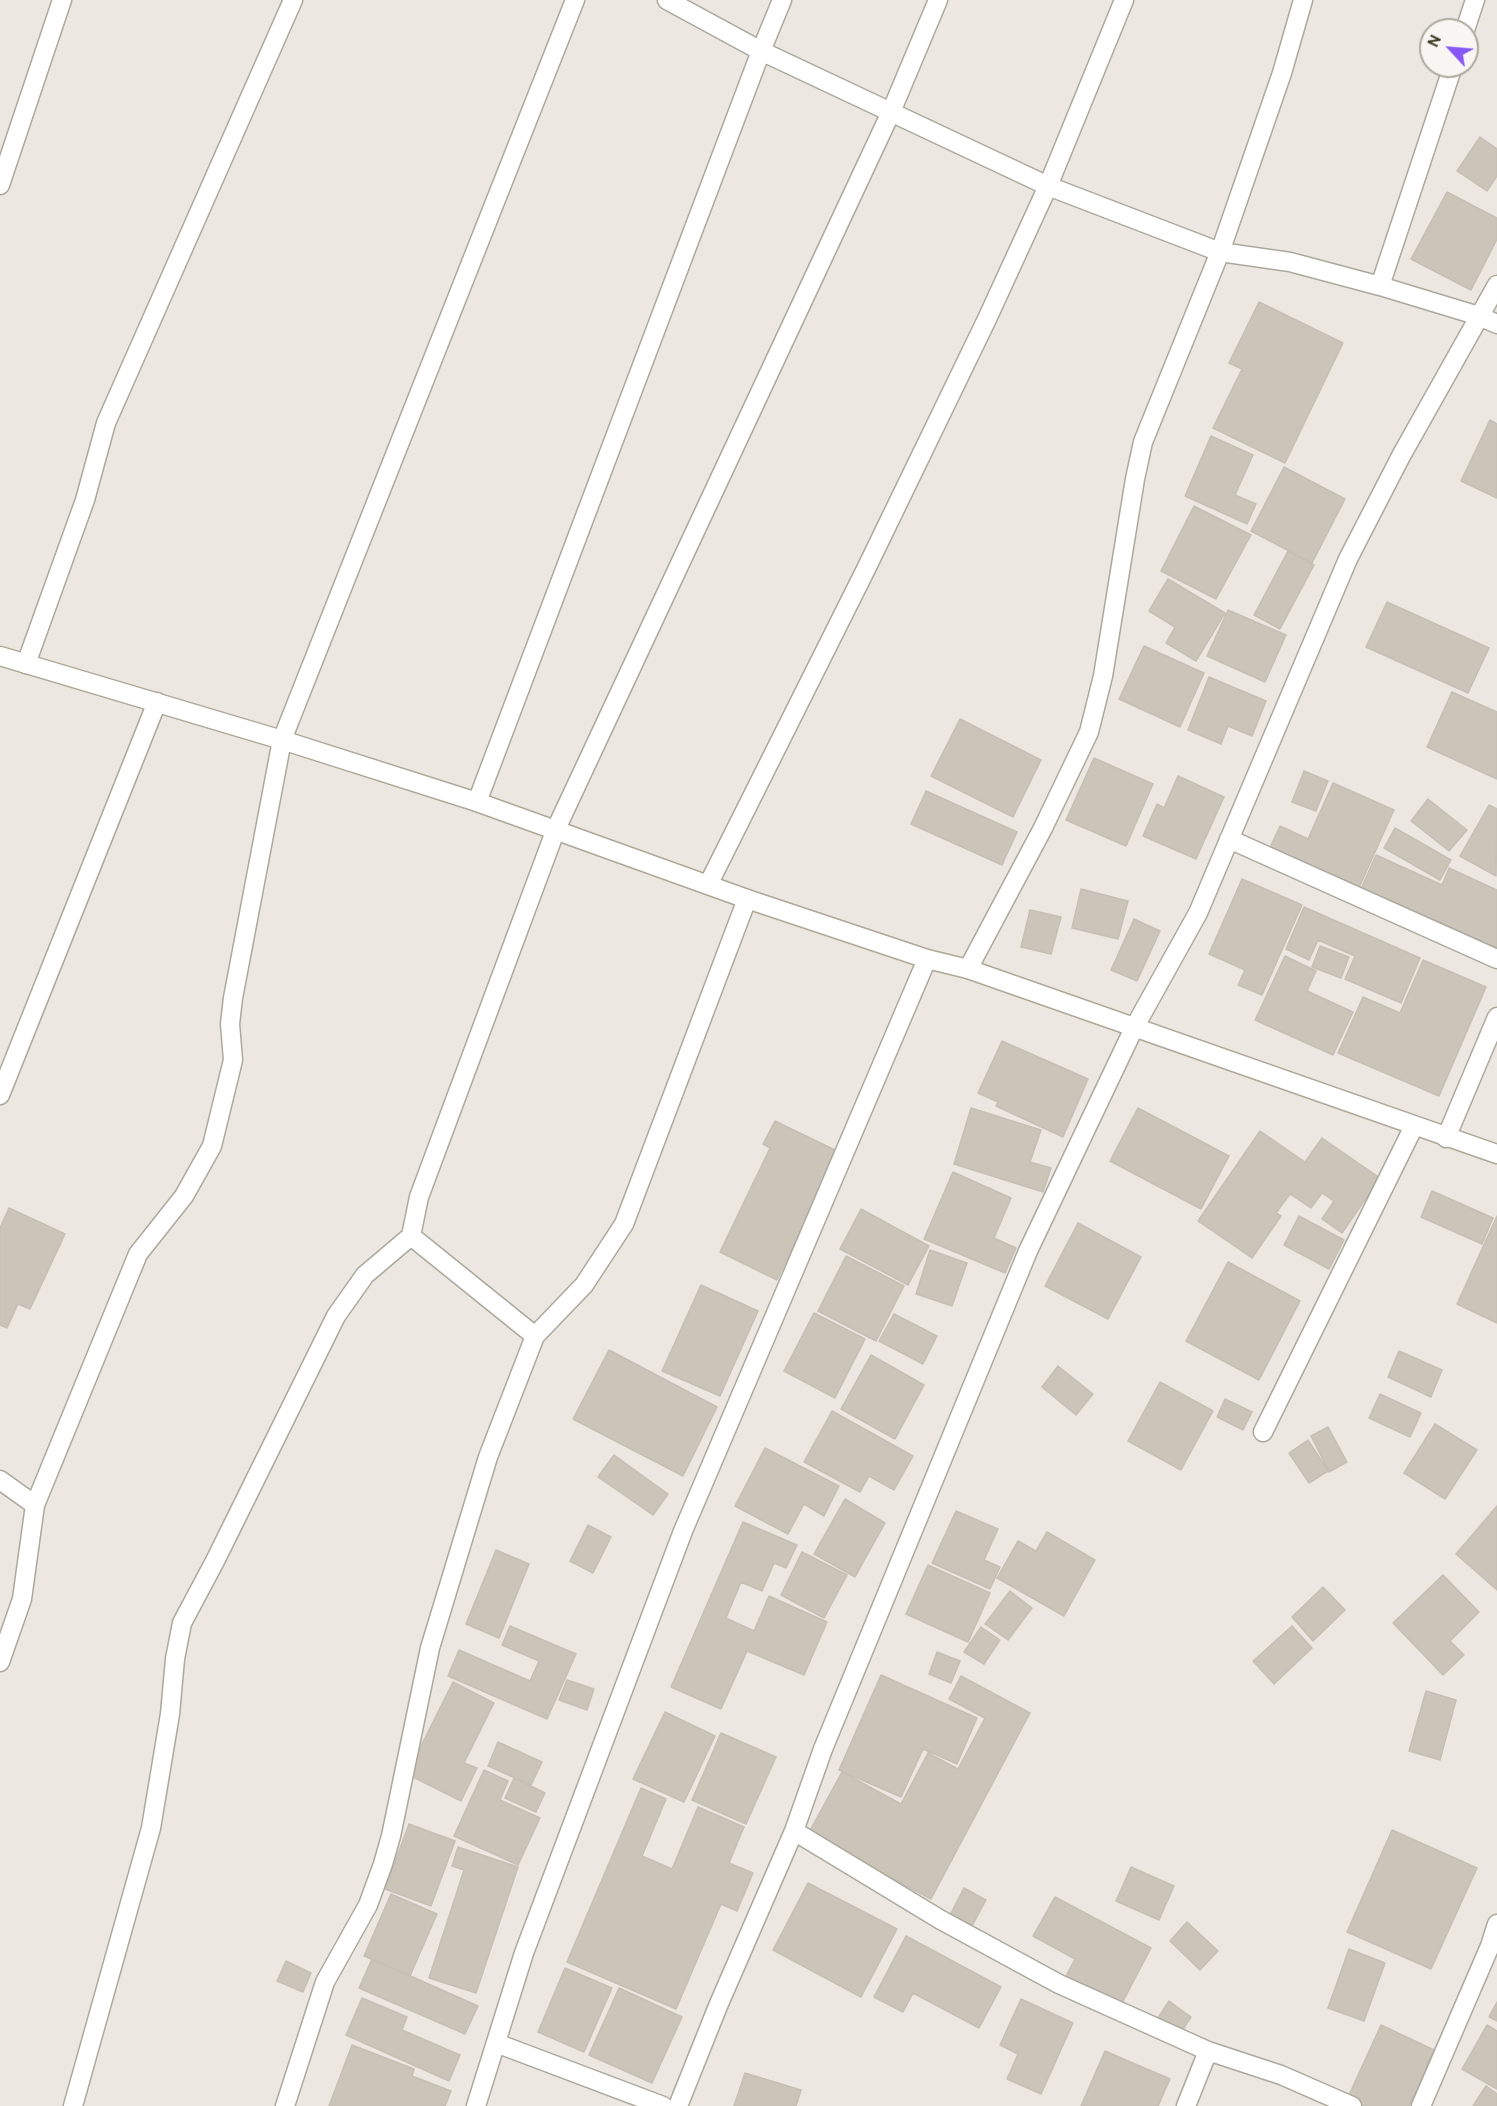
<!DOCTYPE html>
<html>
<head>
<meta charset="utf-8">
<style>
  body { margin:0 }
  #map { position:relative; width:1497px; height:2106px; overflow:hidden; background:#ece8e1; font-family:Cabin,sans-serif }
  canvas { display:block }
  .north { position:absolute; left:1419px; top:18px; width:60px; height:60px; box-sizing:border-box; background:#f8f5f2; border:2px solid #ada99e; border-radius:50%; rotate:296deg; font-size:16px; font-weight:700; line-height:24px; text-align:center; color:#3d3721 }
  .north::after { content:''; display:block; margin:auto; width:21px; height:27px; background:#8657f4; clip-path:polygon(50% 0,100% 100%,50% 72%,0 100%) }
</style>
</head>
<body>
<div id="map">
<canvas width="1497" height="2106"></canvas>
<div class="north">N</div>
</div>
<script>
const c = document.querySelector('canvas').getContext('2d');
c.lineJoin = 'round';
function fill(path, color) {
  c.fillStyle = color;
  c.fill(path, 'evenodd');
}
function toPath(rows) {
  const path = new Path2D();
  for (const r of rows) {
    path.moveTo(r[0], r[1]);
    for (let i = 2; i < r.length; i += 2) path.lineTo(r[i], r[i + 1]);
  }
  return path;
}
function trace(path, color, width, dash) {
  c.strokeStyle = color;
  c.lineWidth = width;
  c.lineCap = dash ? 'butt' : 'round';
  c.setLineDash(dash || []);
  c.stroke(path);
}
const building = toPath([
  [1480,137,1497,149,1497,176,1487,191,1457,171,1480,137],
  [1447,192,1497,218,1497,239,1471,290,1411,259,1447,192],
  [1259,302,1343,343,1285,463,1213,428,1242,369,1229,363,1259,302],
  [1490,420,1497,424,1497,498,1461,481,1490,420],
  [1211,436,1253,455,1235,495,1256,504,1247,524,1185,496,1211,436],
  [1284,467,1345,499,1312,563,1251,531,1284,467],
  [1194,506,1251,535,1216,599,1161,571,1194,506],
  [1288,551,1314,565,1280,629,1254,615,1288,551],
  [1168,579,1225,613,1196,661,1166,643,1175,627,1149,611,1168,579],
  [1387,602,1489,648,1468,693,1366,647,1387,602],
  [1228,610,1286,635,1265,682,1207,656,1228,610],
  [1144,646,1204,673,1180,727,1119,699,1144,646],
  [1209,677,1266,701,1252,736,1228,726,1221,744,1188,730,1209,677],
  [1452,692,1497,712,1497,779,1427,747,1452,692],
  [960,719,1041,760,1013,817,931,776,960,719],
  [1094,758,1153,784,1126,846,1066,820,1094,758],
  [1304,771,1328,781,1316,811,1292,802,1304,771],
  [1178,776,1224,797,1196,859,1143,836,1157,804,1164,808,1178,776],
  [1333,783,1394,810,1357,892,1268,852,1280,826,1308,839,1333,783],
  [926,791,1017,832,1002,865,911,824,926,791],
  [1428,799,1467,830,1449,851,1411,821,1428,799],
  [1489,805,1497,809,1496,876,1460,856,1489,805],
  [1395,828,1451,860,1440,880,1384,848,1395,828],
  [1376,855,1442,885,1449,868,1497,890,1497,954,1360,891,1376,855],
  [1242,879,1302,905,1262,995,1238,985,1245,970,1209,954,1242,879],
  [1081,889,1128,901,1118,939,1072,928,1081,889],
  [1304,907,1420,958,1401,1003,1345,979,1355,956,1318,940,1309,960,1286,949,1304,907],
  [1030,910,1061,917,1051,954,1021,947,1030,910],
  [1134,919,1160,931,1137,981,1111,970,1134,919],
  [1320,946,1349,957,1341,978,1312,967,1320,946],
  [1285,956,1316,971,1307,991,1353,1012,1333,1055,1255,1020,1285,956],
  [1423,960,1486,987,1439,1096,1338,1053,1363,997,1400,1013,1423,960],
  [1002,1041,1088,1079,1063,1137,996,1106,998,1102,978,1093,1002,1041],
  [971,1108,1041,1130,1030,1162,1051,1168,1043,1192,954,1164,971,1108],
  [1138,1108,1229,1156,1201,1209,1110,1161,1138,1108],
  [775,1121,839,1152,777,1280,720,1252,770,1148,763,1144,775,1121],
  [1260,1131,1305,1162,1322,1138,1380,1178,1342,1233,1322,1219,1334,1201,1322,1193,1311,1208,1290,1194,1276,1213,1281,1216,1252,1258,1198,1221,1260,1131],
  [953,1172,1011,1198,994,1238,1016,1248,1005,1273,924,1239,953,1172],
  [1432,1191,1493,1218,1482,1244,1421,1217,1432,1191],
  [9,1208,65,1234,30,1309,18,1304,7,1328,0,1325,0,1228,9,1208],
  [861,1209,929,1246,908,1285,840,1249,861,1209],
  [1299,1216,1344,1240,1329,1269,1284,1245,1299,1216],
  [1497,1216,1497,1323,1457,1304,1497,1216],
  [1078,1223,1141,1257,1108,1319,1045,1286,1078,1223],
  [930,1250,967,1263,952,1306,916,1294,930,1250],
  [846,1256,904,1286,876,1341,818,1311,846,1256],
  [1228,1262,1300,1301,1259,1380,1186,1341,1228,1262],
  [701,1285,758,1311,720,1396,662,1371,701,1285],
  [814,1313,865,1339,835,1398,784,1371,814,1313],
  [894,1314,937,1336,923,1364,879,1341,894,1314],
  [609,1350,717,1407,683,1476,573,1419,609,1350],
  [1399,1351,1442,1370,1431,1397,1388,1377,1399,1351],
  [871,1355,924,1385,895,1439,841,1409,871,1355],
  [1058,1366,1093,1394,1076,1415,1042,1387,1058,1366],
  [1160,1382,1213,1411,1181,1470,1128,1441,1160,1382],
  [1380,1394,1421,1413,1410,1437,1369,1418,1380,1394],
  [1225,1399,1252,1412,1243,1430,1217,1417,1225,1399],
  [832,1411,913,1456,894,1490,869,1476,860,1492,804,1462,832,1411],
  [1435,1424,1477,1450,1445,1499,1404,1473,1435,1424],
  [1328,1427,1347,1462,1329,1472,1311,1436,1328,1427],
  [1308,1440,1328,1471,1309,1483,1289,1453,1308,1440],
  [765,1448,839,1486,824,1516,804,1504,788,1534,735,1506,765,1448],
  [614,1455,668,1494,653,1515,598,1477,614,1455],
  [845,1499,885,1523,855,1577,814,1554,845,1499],
  [1497,1506,1497,1590,1456,1554,1497,1506],
  [956,1511,998,1529,984,1560,1000,1567,990,1589,932,1563,956,1511],
  [743,1522,797,1545,786,1568,774,1563,762,1591,741,1582,726,1618,754,1631,769,1596,827,1622,804,1675,747,1651,721,1709,671,1687,743,1522],
  [588,1525,611,1537,593,1573,570,1561,588,1525],
  [1047,1532,1095,1560,1064,1616,997,1578,1018,1541,1036,1551,1047,1532],
  [496,1550,529,1564,499,1638,466,1624,496,1550],
  [802,1552,847,1575,824,1618,781,1595,802,1552],
  [928,1565,990,1593,968,1642,906,1614,928,1565],
  [1443,1575,1479,1612,1450,1641,1464,1655,1443,1675,1393,1623,1443,1575],
  [1323,1587,1345,1610,1313,1641,1292,1617,1323,1587],
  [1010,1591,1032,1608,1008,1640,985,1624,1010,1591],
  [510,1626,576,1654,547,1719,448,1676,459,1650,530,1681,539,1661,502,1645,510,1626],
  [1292,1626,1312,1648,1274,1684,1253,1661,1292,1626],
  [981,1627,1000,1640,984,1664,964,1652,981,1627],
  [937,1652,960,1661,951,1683,929,1674,937,1652],
  [881,1675,977,1718,957,1764,923,1749,901,1797,839,1770,881,1675],
  [961,1676,1030,1713,931,1899,808,1834,842,1772,901,1804,928,1753,958,1769,985,1718,949,1699,961,1676],
  [567,1680,594,1689,587,1710,559,1700,567,1680],
  [453,1682,494,1703,464,1763,477,1768,461,1801,407,1774,453,1682],
  [1426,1691,1456,1700,1440,1760,1409,1751,1426,1691],
  [665,1712,715,1736,684,1802,633,1779,665,1712],
  [721,1733,776,1757,746,1824,692,1800,721,1733],
  [498,1742,542,1762,531,1785,488,1766,498,1742],
  [484,1770,508,1781,500,1800,540,1818,518,1865,454,1836,484,1770],
  [514,1778,545,1793,536,1812,505,1798,514,1778],
  [641,1788,666,1799,642,1856,672,1869,698,1807,744,1827,729,1863,753,1873,737,1911,721,1904,676,2009,567,1962,641,1788],
  [409,1824,455,1841,431,1906,385,1889,409,1824],
  [1392,1830,1477,1868,1431,1969,1347,1932,1392,1830],
  [458,1847,518,1867,476,1993,429,1978,464,1870,452,1866,458,1847],
  [1131,1867,1174,1886,1159,1920,1116,1901,1131,1867],
  [808,1883,897,1929,861,1997,773,1950,808,1883],
  [964,1888,986,1900,972,1926,950,1915,964,1888],
  [391,1894,437,1914,410,1976,364,1956,391,1894],
  [1055,1897,1151,1948,1120,2007,1065,1978,1075,1959,1033,1936,1055,1897],
  [1187,1922,1218,1951,1200,1970,1170,1941,1187,1922],
  [906,1936,1001,1987,979,2028,913,1993,903,2012,874,1997,906,1936],
  [1349,1949,1385,1963,1364,2021,1328,2008,1349,1949],
  [372,1959,478,2006,465,2034,359,1988,372,1959],
  [286,1961,311,1973,303,1992,277,1981,286,1961],
  [565,1968,612,1988,584,2052,538,2032,565,1968],
  [619,1988,682,2017,652,2083,589,2055,619,1988],
  [362,1998,407,2017,402,2030,460,2055,449,2081,346,2035,362,1998],
  [1021,1999,1073,2023,1041,2094,1007,2079,1018,2054,1000,2045,1021,1999],
  [1169,2001,1191,2017,1176,2040,1154,2024,1169,2001],
  [1497,2002,1497,2021,1489,2017,1497,2002],
  [1381,2025,1434,2050,1409,2106,1344,2106,1381,2025],
  [1487,2025,1497,2031,1497,2089,1462,2069,1487,2025],
  [352,2045,414,2069,412,2076,451,2091,445,2106,329,2106,352,2045],
  [1105,2051,1170,2079,1158,2106,1081,2106,1105,2051],
  [745,2073,801,2090,796,2106,734,2106,745,2073],
  [1486,2086,1497,2094,1497,2106,1473,2106,1486,2086]
]);
fill(building, '#cac4b9');
trace(building, '#c6bfb4', 1.5);
const street = toPath([
  [667,0,761,51,1048,186,1220,252,1290,262,1380,286,1479,316,1497,324],
  [1465,30,1475,0],
  [0,185,62,0],
  [1380,286,1453,66],
  [26,664,85,500,106,423,293,0],
  [477,802,761,51,782,0],
  [1229,839,1497,959],
  [708,885,866,569,987,319,1048,186,1124,0],
  [968,969,1043,828,1089,732,1103,676,1135,479,1143,442,1220,252,1282,73,1303,0],
  [0,1095,157,702],
  [1446,1138,1497,1017],
  [535,1336,411,1236,419,1197,556,829,891,112,938,0],
  [1263,1432,1414,1126],
  [0,1480,35,1505],
  [0,1662,22,1599,35,1505,138,1254,184,1196,212,1146,233,1060,230,1024,233,998,282,740,575,0],
  [794,1831,941,1920,1059,1984,1208,2051,1281,2075,1352,2106],
  [496,2043,663,2106],
  [73,2106,151,1828,170,1714,175,1659,182,1623,215,1561,336,1316,365,1275,411,1236],
  [285,2106,325,1982,368,1905,383,1864,391,1836,430,1648,488,1457,535,1336,584,1285,624,1224,747,899],
  [476,2106,524,1953,683,1531,927,959],
  [678,2106,718,2006,794,1831,823,1749,1028,1251,1134,1028,1198,913,1348,559,1401,456,1497,285],
  [1186,2106,1208,2051],
  [1421,2106,1490,1946,1497,1924]
]);
const secondary = toPath([
  [0,656,282,740,477,802,747,899,927,959,968,969,1497,1154]
]);
trace(street, '#ada89c', 21);
trace(secondary, '#afa897', 21);
trace(street, '#fff', 18);
trace(secondary, '#fff', 18);
</script>
</body>
</html>
